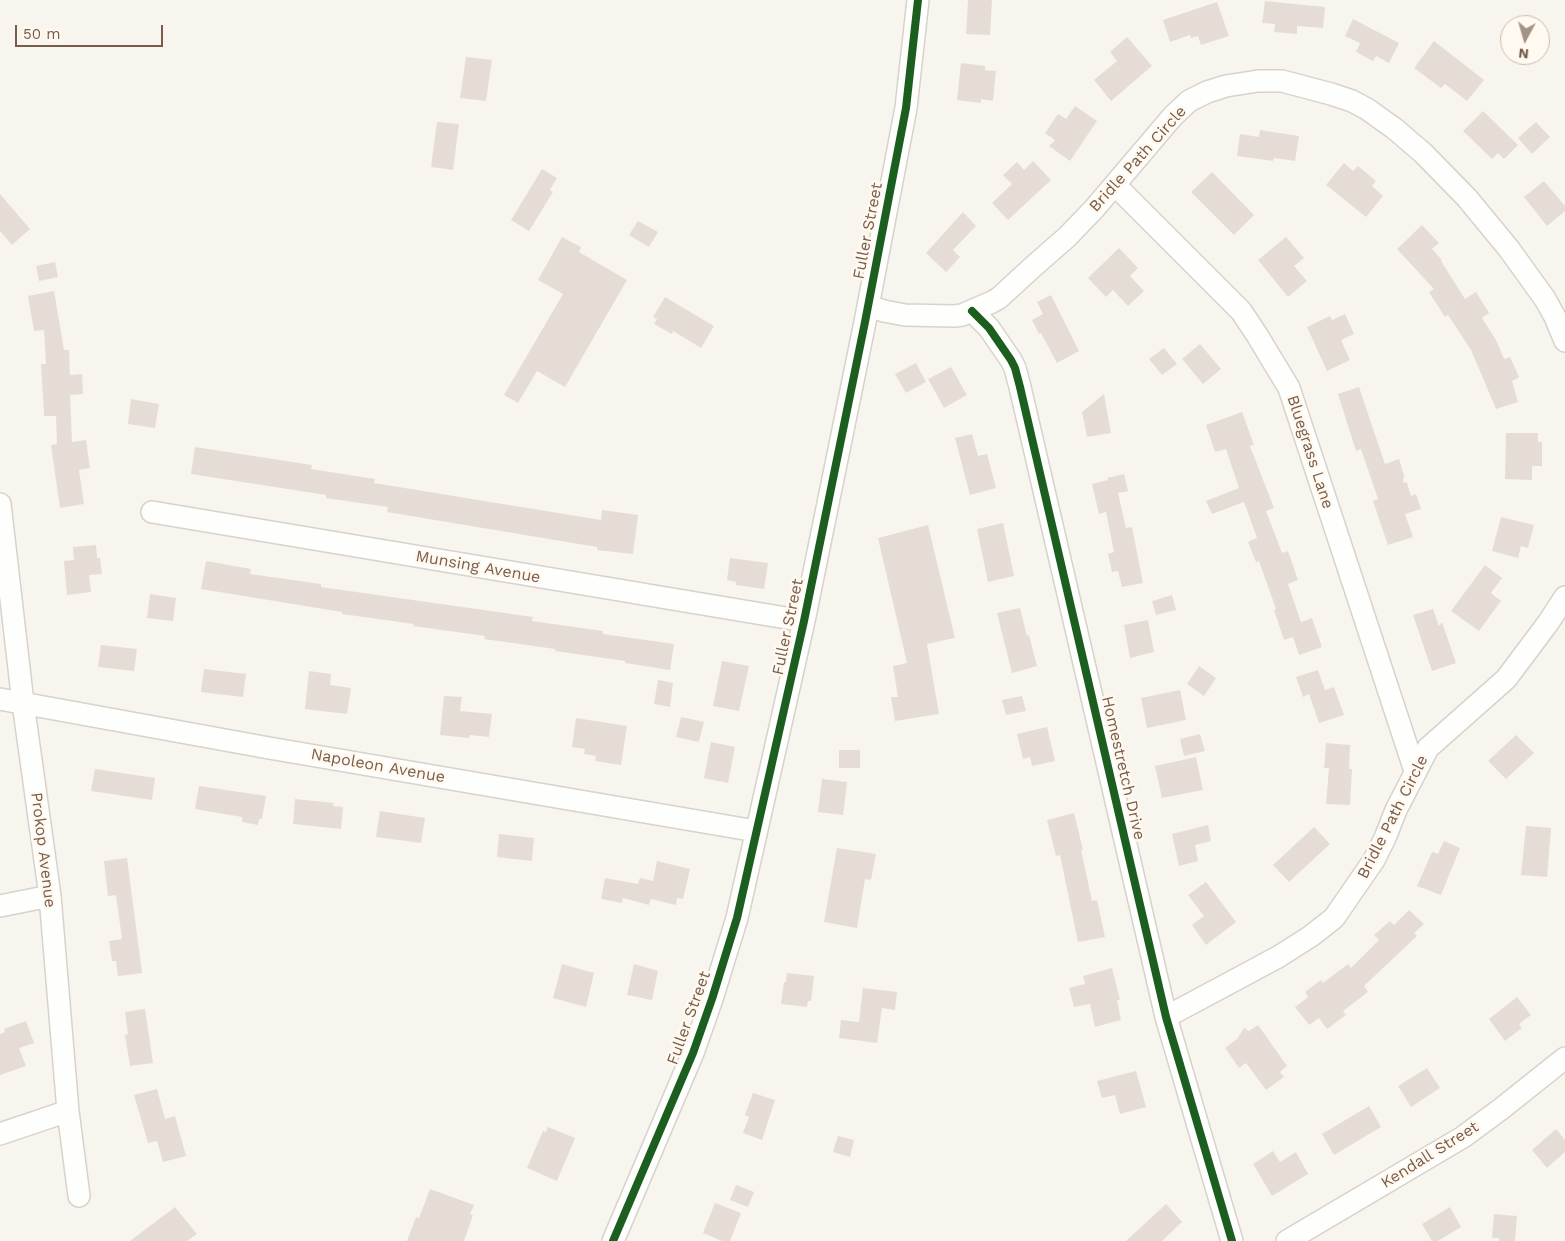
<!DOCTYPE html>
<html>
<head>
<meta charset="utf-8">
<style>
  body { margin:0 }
  #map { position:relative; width:1565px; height:1241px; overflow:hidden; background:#f8f5ee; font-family:"Work Sans",sans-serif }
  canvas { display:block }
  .north { position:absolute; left:1500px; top:15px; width:50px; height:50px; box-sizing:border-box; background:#fff9f0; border:1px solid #c9bbae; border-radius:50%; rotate:186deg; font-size:14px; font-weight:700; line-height:20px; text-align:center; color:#785d4c }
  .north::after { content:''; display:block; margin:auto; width:18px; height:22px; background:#a59285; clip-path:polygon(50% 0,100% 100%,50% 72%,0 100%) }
  .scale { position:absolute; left:15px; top:25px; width:148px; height:22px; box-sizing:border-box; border:2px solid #785d4c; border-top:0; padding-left:6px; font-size:15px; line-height:18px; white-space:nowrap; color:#785d4c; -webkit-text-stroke:4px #fff9f0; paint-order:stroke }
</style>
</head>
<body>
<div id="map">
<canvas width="1565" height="1241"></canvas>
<div class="north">N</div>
<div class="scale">50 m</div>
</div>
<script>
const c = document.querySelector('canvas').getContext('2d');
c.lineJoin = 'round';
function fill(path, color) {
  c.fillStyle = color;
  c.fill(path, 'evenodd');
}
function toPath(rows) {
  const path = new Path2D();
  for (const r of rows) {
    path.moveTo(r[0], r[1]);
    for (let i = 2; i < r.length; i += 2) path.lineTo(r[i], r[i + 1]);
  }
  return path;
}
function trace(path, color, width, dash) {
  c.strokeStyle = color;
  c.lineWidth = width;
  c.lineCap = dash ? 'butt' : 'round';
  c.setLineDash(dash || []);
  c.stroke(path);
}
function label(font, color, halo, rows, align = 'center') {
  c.font = font + ' "Work Sans",sans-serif';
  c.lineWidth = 5;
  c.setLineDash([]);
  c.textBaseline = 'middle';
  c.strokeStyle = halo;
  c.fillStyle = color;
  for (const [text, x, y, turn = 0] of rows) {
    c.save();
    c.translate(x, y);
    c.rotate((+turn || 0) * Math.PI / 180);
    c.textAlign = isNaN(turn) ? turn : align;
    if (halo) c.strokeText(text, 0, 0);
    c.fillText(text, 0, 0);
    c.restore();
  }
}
fill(toPath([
  [968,0,992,0,990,35,966,34],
  [1265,1,1325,7,1323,28,1297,26,1297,34,1274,32,1275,24,1262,23],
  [1217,2,1229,36,1201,45,1198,36,1191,38,1190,35,1170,42,1163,20],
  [1353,19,1399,43,1389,63,1376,56,1373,61,1356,52,1360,43,1345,36],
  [1127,37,1152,66,1111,101,1094,80,1117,61,1110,52],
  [1434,41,1484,80,1467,101,1445,84,1441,88,1414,68],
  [466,57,492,60,486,101,460,98],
  [961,63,985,66,985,70,996,71,993,101,981,99,981,103,957,100],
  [1075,106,1097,121,1070,161,1049,146,1055,140,1045,133,1058,114,1066,119],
  [1483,111,1518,145,1504,159,1498,153,1492,159,1463,131],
  [437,122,459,124,453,170,431,167],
  [1536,122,1550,137,1532,154,1518,138],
  [1260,130,1299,136,1295,161,1274,158,1273,161,1237,156,1240,134,1259,137],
  [1033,161,1051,180,1008,220,992,203,1012,184,1003,175,1017,162,1024,170],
  [1344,163,1353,171,1358,166,1376,181,1372,186,1383,196,1366,217,1326,185],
  [542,169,557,178,550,190,553,192,529,231,511,220],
  [1212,172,1254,215,1234,235,1191,192],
  [1544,181,1565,206,1565,211,1547,226,1524,197],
  [0,194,30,229,12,245,0,231],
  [963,212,976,226,953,250,960,257,946,272,926,253],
  [638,221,658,232,649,247,629,235],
  [1422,225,1439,243,1432,249,1442,260,1441,261,1465,299,1476,292,1489,313,1482,318,1496,340,1504,359,1510,357,1519,377,1512,381,1518,402,1496,409,1471,350,1448,315,1445,317,1429,292,1434,289,1397,249],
  [562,237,581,247,579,252,627,280,565,387,537,371,518,403,504,395,563,294,538,280],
  [1286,237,1304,258,1294,266,1307,281,1288,297,1258,260],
  [1119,248,1138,268,1130,276,1144,291,1128,306,1113,290,1106,297,1088,278],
  [55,262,58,277,39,281,36,266],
  [54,291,64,350,69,350,70,375,82,374,83,394,70,395,72,442,86,440,90,468,79,470,84,504,60,508,51,445,57,444,56,416,44,416,41,364,46,364,44,330,34,331,28,296],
  [1051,295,1079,351,1057,363,1041,333,1039,334,1032,320,1043,314,1037,302],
  [665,297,714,326,701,348,673,331,672,334,654,324,657,319,653,317],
  [1345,314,1354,334,1341,340,1350,360,1327,371,1307,327,1330,316,1332,320],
  [1200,344,1221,369,1203,384,1182,359],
  [1164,348,1177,364,1162,375,1149,359],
  [916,363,926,382,906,393,895,374],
  [951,367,967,395,944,408,928,379],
  [1359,387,1385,464,1399,459,1404,475,1403,482,1407,483,1411,496,1416,494,1421,509,1405,514,1413,537,1388,545,1373,501,1378,499,1361,449,1356,451,1338,394],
  [1104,394,1111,433,1087,437,1082,412],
  [131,399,159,404,155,428,128,424],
  [1242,412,1254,445,1250,446,1274,508,1266,511,1282,553,1288,551,1298,580,1288,584,1301,622,1312,618,1322,647,1299,655,1293,637,1284,640,1274,610,1276,609,1259,561,1256,562,1248,542,1257,538,1244,502,1212,514,1206,501,1239,488,1226,449,1215,452,1206,425],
  [1506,433,1538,433,1538,442,1542,442,1542,466,1532,466,1532,480,1505,479],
  [972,434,978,456,987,454,996,488,970,495,955,438],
  [195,447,312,465,311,469,375,479,374,483,601,520,602,510,638,515,633,554,597,550,597,547,387,512,388,507,326,498,326,495,191,474],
  [1124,474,1128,491,1118,493,1126,528,1132,527,1143,583,1122,587,1118,571,1112,572,1108,554,1114,552,1106,512,1099,514,1092,484,1108,480,1107,478],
  [1501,517,1534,525,1528,548,1521,546,1518,558,1492,551],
  [1003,523,1014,576,988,582,977,529],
  [928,525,955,638,927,644,939,714,895,721,891,697,898,697,893,666,907,663,878,538],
  [96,545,97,558,100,558,102,574,89,575,91,592,67,595,64,561,74,560,73,547],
  [730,558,768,563,764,589,736,585,736,582,727,580],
  [206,561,251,569,250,574,321,584,321,587,533,617,532,621,603,631,603,634,674,644,670,670,625,663,625,661,555,651,555,649,484,639,485,636,413,626,414,624,342,614,342,612,201,589],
  [1485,565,1502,578,1491,593,1501,601,1479,631,1451,611],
  [150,594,176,598,173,621,147,618],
  [1172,595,1176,610,1156,615,1152,601],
  [1020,608,1027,636,1029,635,1037,666,1012,673,997,613],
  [1433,609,1439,626,1442,622,1456,663,1432,671,1413,615],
  [1148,620,1154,652,1130,658,1124,625],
  [101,645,137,649,134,671,98,667],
  [722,661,749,666,739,711,713,706],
  [1199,666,1216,678,1204,696,1187,684],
  [204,669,246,674,243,697,201,692],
  [1318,670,1325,690,1334,687,1344,715,1319,723,1309,694,1303,697,1296,677],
  [309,671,331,674,330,685,351,688,347,714,305,709],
  [658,680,673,683,670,707,654,704],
  [1180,690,1186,720,1147,728,1141,698],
  [444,696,462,697,460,711,492,714,489,737,470,735,469,738,440,735],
  [1022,696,1026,711,1006,715,1002,700],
  [681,717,704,722,699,742,676,737],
  [576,718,627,726,621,765,595,761,596,756,584,754,585,749,572,747],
  [1047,727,1055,761,1032,766,1030,757,1023,759,1017,734],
  [1200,734,1205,751,1184,756,1180,739],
  [1516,735,1534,753,1506,779,1488,761],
  [711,742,735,747,728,783,704,778],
  [1326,743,1350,745,1349,769,1352,769,1350,805,1326,804,1329,768,1324,768],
  [839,750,860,750,860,768,839,768],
  [1196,757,1203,790,1162,798,1155,766],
  [95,769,155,778,152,800,91,791],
  [822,779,847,782,843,815,818,812],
  [199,786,266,796,262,819,259,819,258,825,242,822,242,817,195,809],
  [295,799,334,803,333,806,343,807,341,829,293,824],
  [380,811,425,818,421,843,376,837],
  [1074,813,1083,850,1081,850,1092,901,1097,900,1105,937,1078,942,1060,855,1056,856,1047,820],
  [1208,825,1211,841,1195,845,1198,861,1179,866,1172,834],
  [1526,826,1551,828,1547,877,1521,875],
  [1314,827,1330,844,1289,882,1273,865],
  [499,834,534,838,532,861,497,857],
  [1444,841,1460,848,1441,895,1417,886,1432,852,1438,854],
  [837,848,876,854,871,880,865,879,857,928,824,922],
  [127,858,142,973,118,976,116,961,112,961,109,941,122,939,116,895,108,896,104,861],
  [657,861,690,869,683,899,677,898,676,905,651,899,649,905,623,898,622,903,601,899,605,878,638,884,640,878,653,881],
  [1206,882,1236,922,1206,945,1192,925,1204,916,1188,895],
  [1409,910,1424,924,1414,933,1417,936,1364,986,1368,992,1343,1011,1346,1015,1327,1029,1319,1018,1309,1025,1295,1007,1308,997,1305,992,1321,980,1323,983,1348,964,1351,968,1379,940,1374,935,1390,921,1394,925],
  [562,964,594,973,586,1007,553,998],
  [634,964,658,971,652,1000,627,995],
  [1112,968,1120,1000,1117,1000,1121,1020,1095,1027,1090,1004,1074,1007,1069,988,1085,984,1083,976],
  [787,973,814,976,811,1001,808,1001,807,1007,781,1004,784,982,786,982],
  [863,988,897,992,895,1010,882,1008,877,1043,839,1038,841,1020,859,1022],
  [1517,997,1531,1015,1519,1024,1522,1028,1505,1041,1489,1019],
  [145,1009,153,1063,130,1066,125,1035,128,1034,125,1012],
  [26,1021,34,1043,19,1048,26,1066,0,1075,0,1034,5,1032,4,1029],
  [1258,1025,1287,1066,1280,1072,1284,1077,1266,1090,1246,1063,1239,1068,1225,1048,1237,1039,1244,1028,1249,1031],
  [1427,1068,1440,1088,1411,1107,1398,1086],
  [1136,1071,1146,1107,1120,1114,1115,1095,1102,1098,1097,1081],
  [157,1089,165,1119,175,1116,186,1156,163,1162,157,1141,148,1143,134,1095],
  [753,1093,775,1100,762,1140,743,1133,749,1117,745,1115],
  [1369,1106,1381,1127,1334,1155,1322,1134],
  [548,1127,575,1138,557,1181,527,1168,543,1131,546,1132],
  [1556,1129,1565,1140,1565,1152,1547,1168,1532,1150],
  [838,1136,854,1140,850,1157,833,1152],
  [1273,1151,1280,1162,1296,1152,1308,1174,1272,1196,1253,1164],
  [736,1185,754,1192,748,1207,730,1200],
  [430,1189,474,1205,470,1214,473,1215,464,1241,407,1241,416,1217,419,1218],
  [715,1203,741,1213,730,1241,722,1241,703,1233],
  [1166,1204,1182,1222,1162,1241,1126,1241],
  [175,1207,197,1234,187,1241,130,1241],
  [1450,1207,1461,1227,1438,1241,1432,1241,1422,1224],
  [1494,1214,1517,1216,1515,1241,1499,1241,1499,1238,1492,1238]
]), '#e5ddd5');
const minor = toPath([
  [1115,185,1241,311,1257,335,1289,388,1415,771],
  [868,306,884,311,905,315,955,316,962,315,992,302,999,298,1035,265,1067,237,1094,209,1173,116,1189,101,1207,92,1226,86,1258,81,1282,81,1331,94,1352,101,1367,109,1395,129,1423,153,1467,198,1509,249,1545,299,1555,317,1565,341],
  [972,311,989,328,1011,360,1015,368,1020,387,1166,1017,1232,1241],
  [0,504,23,703,50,896,68,1111,79,1196],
  [152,512,804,621],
  [0,699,269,748,756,831],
  [0,906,50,896],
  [1166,1017,1278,957,1311,936,1334,918,1374,860,1385,838,1396,810,1428,748,1506,679,1548,623,1565,597],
  [0,1134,68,1111],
  [613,1241,693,1053,712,999,737,918,804,621,865,322,906,108,918,0],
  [1287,1241,1463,1137,1501,1109,1565,1058]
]);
trace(minor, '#d7d2cc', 24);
trace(minor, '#fefefc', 21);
trace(toPath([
  [972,311,989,328,1011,360,1015,368,1020,387,1166,1017,1232,1241],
  [613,1241,693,1053,712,999,737,918,804,621,865,322,906,108,918,0]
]), '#1b5e20', 8);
label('16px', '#785d4c', '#fff9f0', [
  ["Bridle Path Circle",1138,159,-48],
  ["Fuller Street",868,231,-79],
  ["Bluegrass Lane",1310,452,72],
  ["Munsing Avenue",478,567,10],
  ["Fuller Street",788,627,-78],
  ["Napoleon Avenue",378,766,10],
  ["Homestretch Drive",1123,768,77],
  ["Bridle Path Circle",1393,817,-63],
  ["Prokop Avenue",43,850,83],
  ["Fuller Street",689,1018,-70],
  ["Kendall Street",1430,1155,-32]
]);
</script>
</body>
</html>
